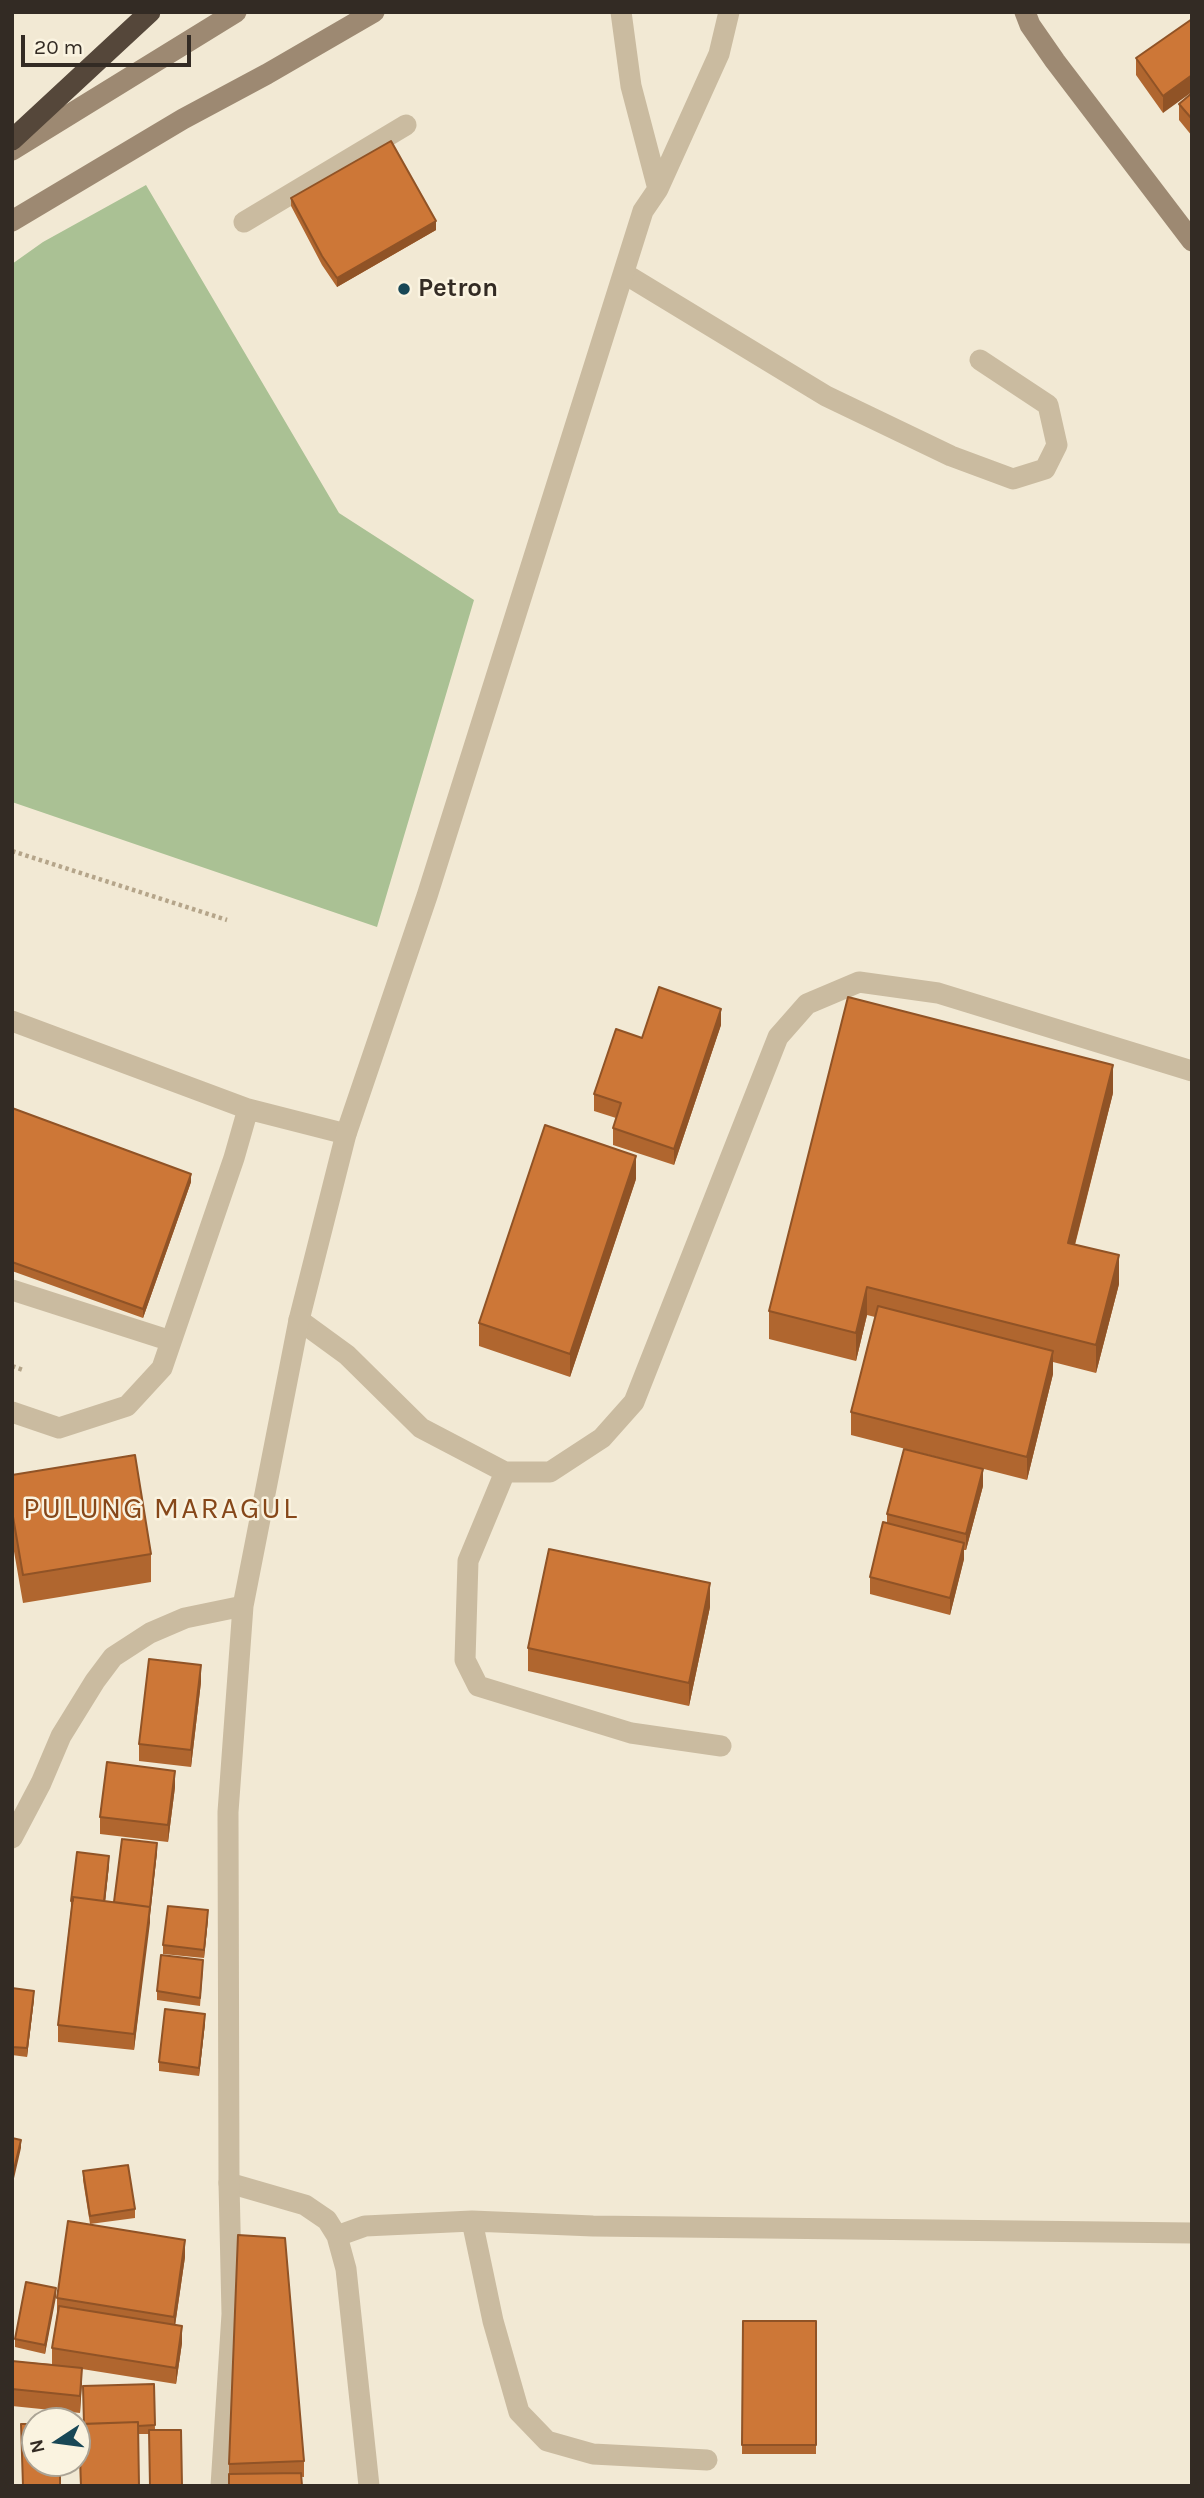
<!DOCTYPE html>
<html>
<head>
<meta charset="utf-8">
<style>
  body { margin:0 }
  #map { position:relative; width:1204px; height:2498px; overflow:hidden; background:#f2e9d4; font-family:Karla,sans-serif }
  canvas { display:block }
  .frame { position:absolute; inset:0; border:14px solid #332b24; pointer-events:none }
  .north { position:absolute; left:21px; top:2407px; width:70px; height:70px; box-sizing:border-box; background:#faf3e0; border:2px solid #aaa395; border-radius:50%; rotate:257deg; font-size:19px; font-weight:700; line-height:28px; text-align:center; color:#332b24 }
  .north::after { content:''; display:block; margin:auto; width:24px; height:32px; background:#184756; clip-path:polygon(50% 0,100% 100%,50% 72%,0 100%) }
  .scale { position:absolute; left:21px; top:35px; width:170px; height:32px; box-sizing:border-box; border:4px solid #332b24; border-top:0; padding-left:9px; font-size:21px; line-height:24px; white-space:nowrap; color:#332b24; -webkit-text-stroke:5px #faf3e0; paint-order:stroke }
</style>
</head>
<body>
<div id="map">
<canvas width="1204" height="2498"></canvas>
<div class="frame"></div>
<div class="north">N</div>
<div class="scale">20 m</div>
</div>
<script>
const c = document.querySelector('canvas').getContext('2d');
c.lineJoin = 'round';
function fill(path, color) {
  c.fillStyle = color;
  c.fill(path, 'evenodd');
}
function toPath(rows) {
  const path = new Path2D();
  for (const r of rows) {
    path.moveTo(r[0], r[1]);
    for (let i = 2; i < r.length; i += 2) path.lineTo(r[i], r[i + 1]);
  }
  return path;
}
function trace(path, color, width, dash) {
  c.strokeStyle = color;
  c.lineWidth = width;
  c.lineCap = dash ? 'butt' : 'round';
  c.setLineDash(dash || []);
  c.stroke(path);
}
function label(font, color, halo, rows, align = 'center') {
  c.font = font + ' Karla,sans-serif';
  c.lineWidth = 5;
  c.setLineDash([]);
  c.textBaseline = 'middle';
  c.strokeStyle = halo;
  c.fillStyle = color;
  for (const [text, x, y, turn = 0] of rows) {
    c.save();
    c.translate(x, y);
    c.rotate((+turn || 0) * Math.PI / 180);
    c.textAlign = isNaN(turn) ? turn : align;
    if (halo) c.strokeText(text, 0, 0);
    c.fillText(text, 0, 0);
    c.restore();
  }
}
fill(toPath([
  [146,185,339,513,474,600,377,927,12,802,12,264,43,242]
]), '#aac194');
trace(toPath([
  [12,851,227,920],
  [12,1366,23,1370]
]), '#b5a58a', 4.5, [3.5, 3.5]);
trace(toPath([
  [244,222,406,125],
  [625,274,826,396,951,456,1013,479,1045,469,1057,445,1048,405,980,360],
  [12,1021,248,1109,346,1134],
  [12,1290,171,1341],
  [299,1320,347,1355,421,1428,505,1472,550,1472,602,1438,634,1402,778,1037,807,1004,859,982,938,993,1192,1071],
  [12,1412,59,1428,127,1406,162,1368,234,1158,248,1109],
  [505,1472,468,1561,465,1660,478,1686,631,1733,721,1746],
  [229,2183,305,2205,327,2220,337,2236,346,2269,369,2486],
  [472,2221,493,2321,519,2412,547,2441,593,2454,707,2460],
  [337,2236,365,2226,472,2221,593,2226,1192,2233]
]), '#cabba0', 21);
trace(toPath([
  [621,12,631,86,658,189],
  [12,1838,41,1783,61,1736,95,1681,113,1657,150,1633,185,1618,243,1606],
  [221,2486,232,2314,229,2183,228,1812,243,1606,299,1320,346,1134,427,896,643,211,658,189,719,54,729,12]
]), '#cabba0', 21);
trace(toPath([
  [1025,12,1030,25,1055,61,1192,241],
  [12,150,236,12],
  [12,221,183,119,267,74,374,12]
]), '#9d8972', 21);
trace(toPath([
  [12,140,150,12]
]), '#55473a', 21);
fill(toPath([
  [1192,19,1163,113,1136,75,1136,58],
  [1192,93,1192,136,1179,120,1179,104],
  [291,198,436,230,337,287,322,265,291,206],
  [721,1025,674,1165,613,1145,613,1128,616,1118,594,1111,594,1094,642,1038],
  [1113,1093,1075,1245,1119,1284,1096,1373,1053,1362,1053,1374,1027,1480,851,1435,851,1412,875,1317,867,1315,856,1361,769,1339,769,1311],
  [12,1108,191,1182,143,1318,12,1271],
  [636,1179,570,1377,479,1346,479,1323],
  [12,1475,151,1554,151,1582,23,1603,12,1540],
  [983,1486,966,1550,964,1550,964,1559,950,1615,870,1594,870,1577,887,1523,887,1514],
  [710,1607,689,1706,528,1671,528,1648],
  [201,1682,191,1767,139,1761,139,1744],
  [175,1787,168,1842,100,1834,100,1817],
  [157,1852,134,2050,58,2042,58,2025,71,1909,71,1901,109,1865,105,1901,114,1902],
  [208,1919,204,1958,163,1954,163,1945],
  [203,1969,200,2006,157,2000,157,1991],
  [12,1988,34,1999,27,2057,12,2055],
  [205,2023,199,2076,159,2071,159,2062],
  [83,2171,135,2209,135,2218,90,2224,83,2180],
  [185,2257,175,2325,182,2343,176,2384,82,2369,80,2413,12,2406,12,2361,52,2364,52,2348,57,2314,57,2298],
  [56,2288,45,2354,15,2347,15,2339],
  [743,2321,816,2321,816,2454,742,2454],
  [154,2384,155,2430,149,2434,138,2434,139,2486,80,2486,79,2424,83,2424],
  [304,2461,304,2477,229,2474,229,2464]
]), '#b0662f');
fill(toPath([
  [1192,75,1192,92,1163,113,1163,96],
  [436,221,436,230,337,287,337,278],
  [721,1009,721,1025,674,1165,674,1149],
  [1113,1065,1113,1093,1068,1271,1068,1243],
  [636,1156,636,1179,570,1377,570,1354],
  [191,1174,191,1182,143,1318,143,1309],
  [1119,1255,1119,1284,1096,1373,1096,1345],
  [867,1287,867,1315,856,1361,856,1333],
  [1053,1351,1053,1374,1027,1480,1027,1457],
  [983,1469,983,1486,966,1550,966,1534],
  [964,1543,964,1559,950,1615,950,1598],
  [710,1583,710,1607,689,1706,689,1683],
  [201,1665,201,1682,191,1767,191,1750],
  [175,1771,175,1787,168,1842,168,1825],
  [157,1843,157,1852,150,1916,150,1907],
  [109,1856,109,1865,104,1913,104,1904],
  [150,1907,150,1923,134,2050,134,2034],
  [208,1910,208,1919,204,1958,204,1950],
  [34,1991,34,1999,27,2057,27,2048],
  [205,2014,205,2023,199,2076,199,2068],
  [21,2140,21,2148,12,2187,12,2178],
  [185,2240,185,2257,174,2333,174,2317],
  [56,2288,56,2297,45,2354,45,2345],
  [182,2326,182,2343,176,2384,176,2368],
  [82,2368,82,2384,80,2413,80,2396]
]), '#905326');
const building = toPath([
  [1192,19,1192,75,1163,96,1136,58,1192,19],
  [1192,93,1192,119,1179,104,1192,93],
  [391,141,436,221,337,278,322,256,291,198,391,141],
  [659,987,721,1009,674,1149,613,1128,621,1103,594,1094,616,1029,642,1038,659,987],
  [848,997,1113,1065,1068,1243,1119,1255,1096,1345,867,1287,856,1333,769,1311,848,997],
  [12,1108,191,1174,143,1309,12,1262,12,1108],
  [545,1125,636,1156,570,1354,479,1323,545,1125],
  [878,1306,1053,1351,1027,1457,851,1412,878,1306],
  [904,1449,983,1469,966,1534,887,1514,904,1449],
  [135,1455,151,1554,23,1575,12,1511,12,1475,135,1455],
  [883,1522,964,1543,950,1598,870,1577,883,1522],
  [549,1549,710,1583,689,1683,528,1648,549,1549],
  [149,1659,201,1665,191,1750,139,1744,149,1659],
  [107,1762,175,1771,168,1825,100,1817,107,1762],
  [122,1839,157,1843,150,1907,114,1902,122,1839],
  [77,1852,109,1856,104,1901,73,1897,73,1901,71,1901,77,1852],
  [73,1897,150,1907,134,2034,58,2025,73,1897],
  [168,1906,208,1910,204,1950,163,1945,168,1906],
  [161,1955,203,1960,200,1998,157,1991,161,1955],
  [12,1988,34,1991,27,2048,12,2047,12,1988],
  [165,2009,205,2014,199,2068,159,2062,165,2009],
  [12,2138,21,2140,12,2178,12,2138],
  [128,2165,135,2209,90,2216,83,2171,128,2165],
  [68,2221,185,2240,174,2317,57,2298,68,2221],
  [238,2235,285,2238,304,2461,229,2464,238,2235],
  [26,2282,56,2288,45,2345,15,2339,26,2282],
  [59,2306,182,2326,176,2368,52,2348,59,2306],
  [743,2321,816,2321,816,2445,742,2445,743,2321],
  [12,2361,82,2368,80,2396,12,2389,12,2361],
  [154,2384,155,2425,138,2426,138,2422,84,2424,83,2386,154,2384],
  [138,2422,139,2486,81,2486,79,2424,138,2422],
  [21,2424,35,2424,35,2463,60,2463,60,2486,23,2486,21,2424],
  [149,2430,181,2430,182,2486,150,2486,149,2430],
  [301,2473,302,2486,229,2486,229,2474,301,2473]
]);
fill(building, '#cd7737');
trace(building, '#905326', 2);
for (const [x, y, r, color] of [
  [404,289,7,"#184756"]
]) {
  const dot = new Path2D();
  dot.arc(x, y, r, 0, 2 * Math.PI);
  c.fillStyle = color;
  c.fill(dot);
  trace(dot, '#faf3e0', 2.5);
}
label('bold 26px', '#332b24', '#faf3e0', [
  ["Petron",418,289]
], 'left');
c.letterSpacing = '2px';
label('30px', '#864719', '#faf3e0', [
  ["PULUNG MARAGUL",161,1509]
]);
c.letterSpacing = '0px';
</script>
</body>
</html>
